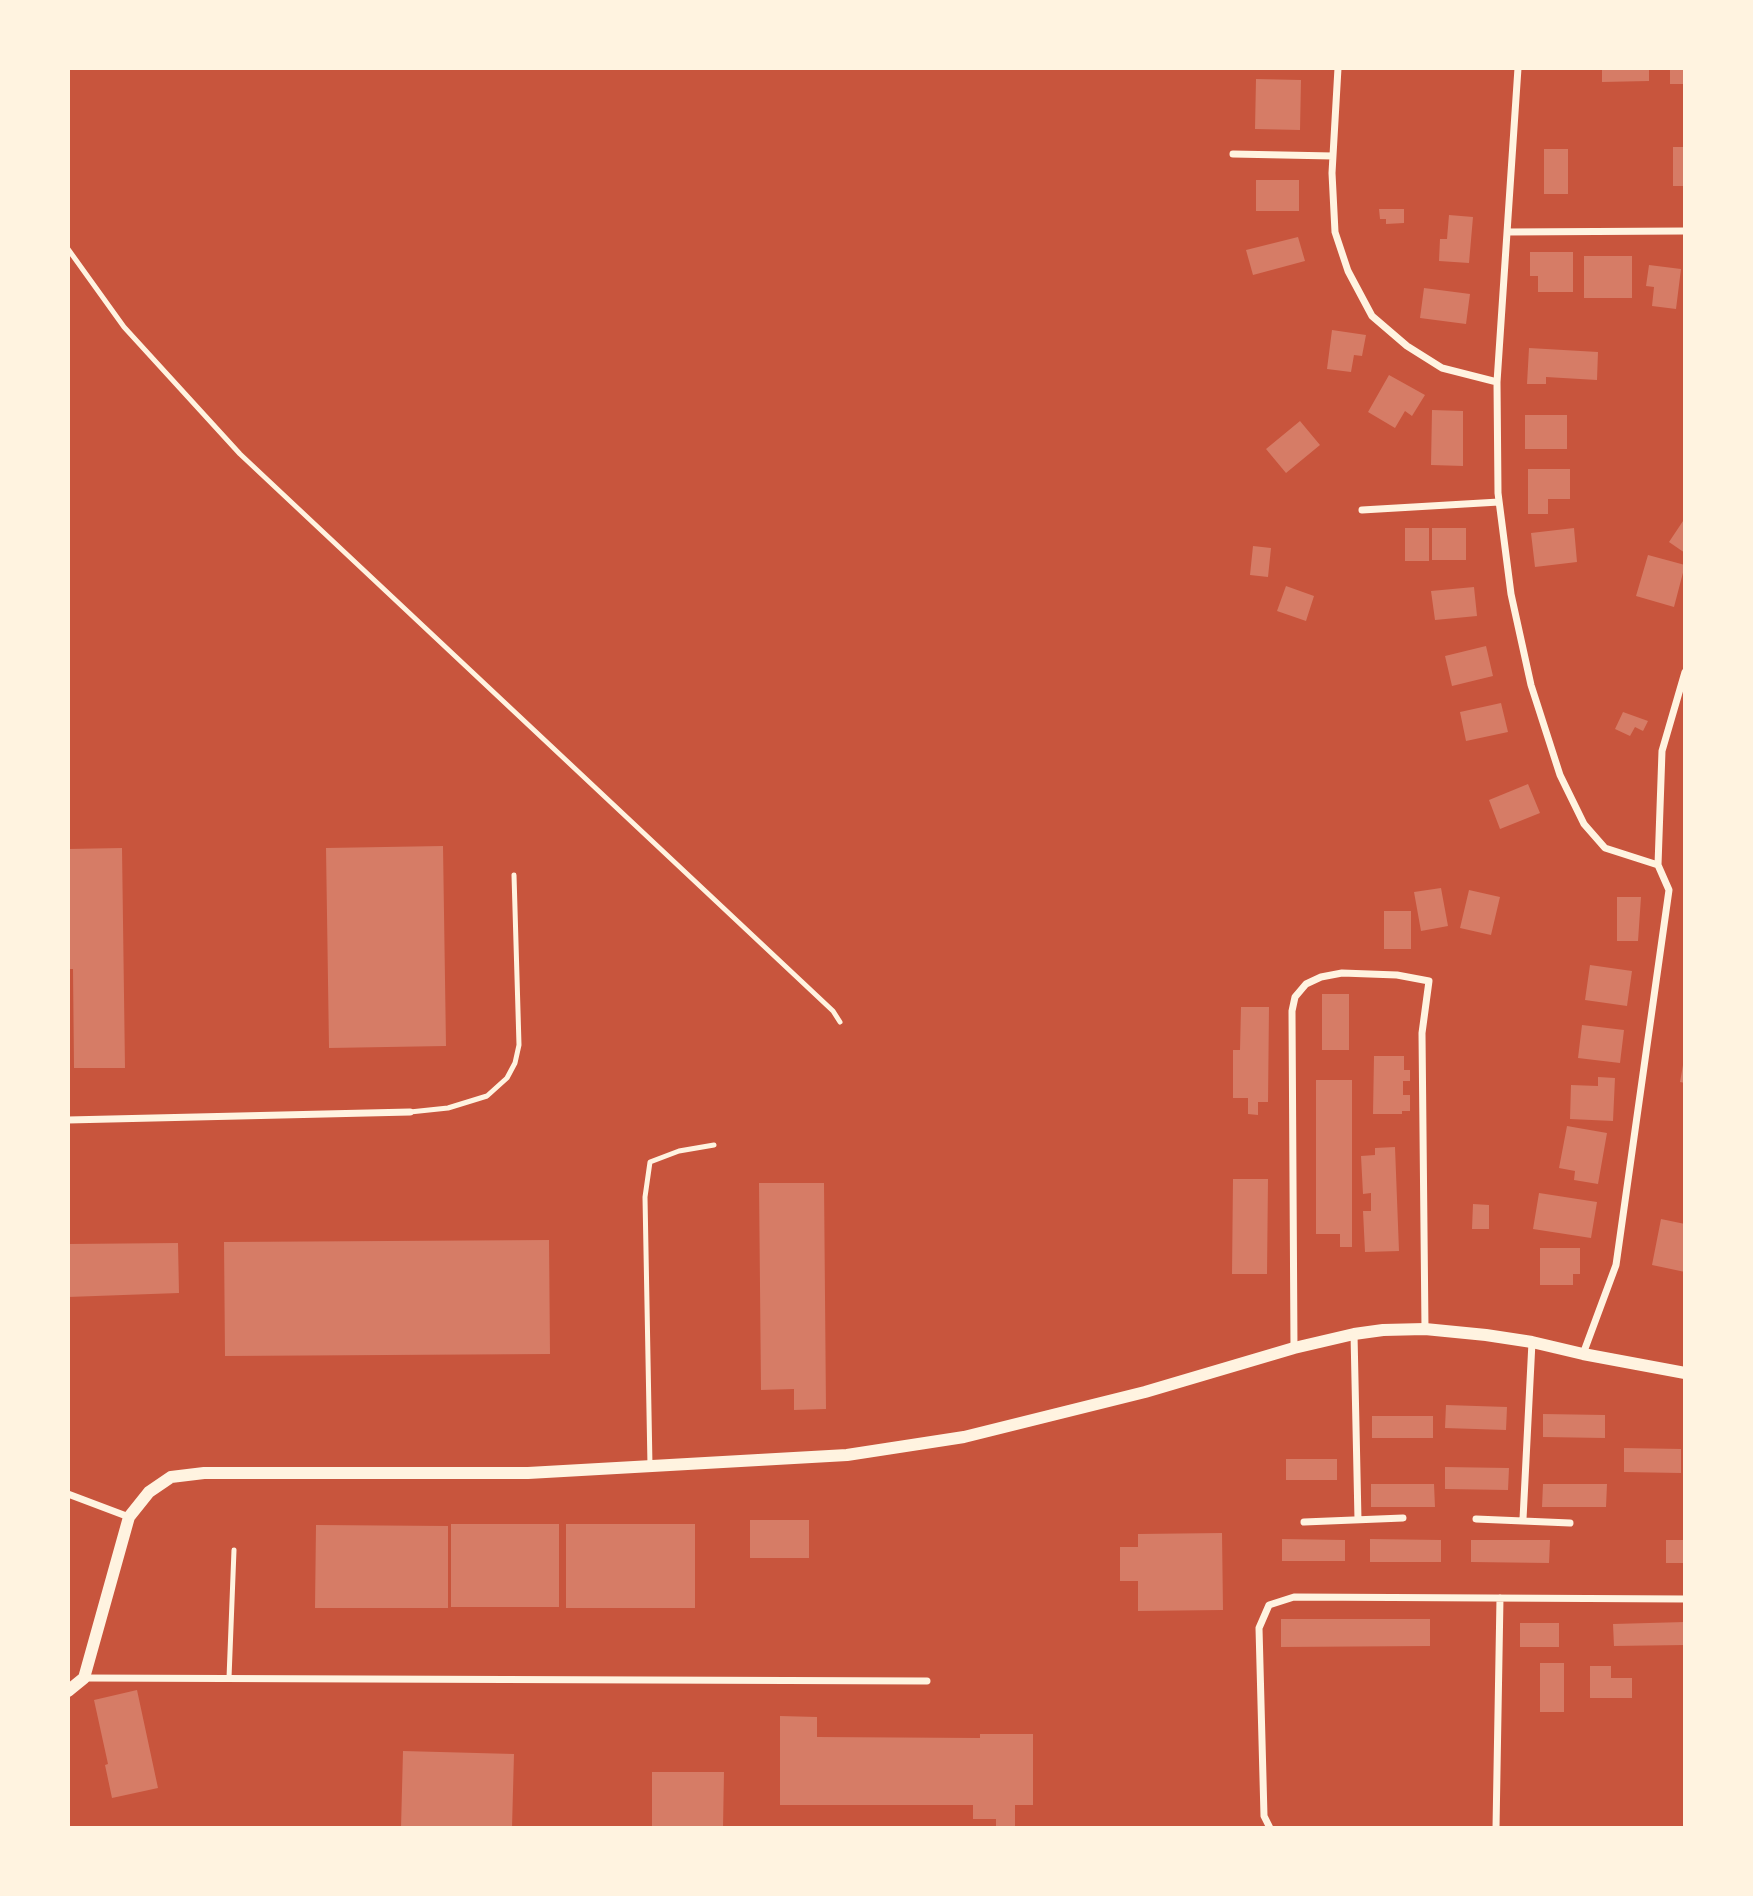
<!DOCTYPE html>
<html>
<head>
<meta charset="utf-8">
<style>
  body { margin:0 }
  #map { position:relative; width:1753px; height:1896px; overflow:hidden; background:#c8553d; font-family:"Fira Sans",sans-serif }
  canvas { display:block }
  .frame { position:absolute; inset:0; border:70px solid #fff3e0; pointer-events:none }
</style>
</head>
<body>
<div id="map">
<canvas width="1753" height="1896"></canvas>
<div class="frame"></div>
</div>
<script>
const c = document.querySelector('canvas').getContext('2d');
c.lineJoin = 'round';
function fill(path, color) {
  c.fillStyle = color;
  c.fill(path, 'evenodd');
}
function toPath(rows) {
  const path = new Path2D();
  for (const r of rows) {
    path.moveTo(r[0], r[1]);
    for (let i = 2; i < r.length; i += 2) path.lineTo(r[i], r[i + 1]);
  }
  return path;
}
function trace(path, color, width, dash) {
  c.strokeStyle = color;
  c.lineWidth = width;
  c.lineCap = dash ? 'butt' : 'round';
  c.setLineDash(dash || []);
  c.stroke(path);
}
fill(toPath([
  [1602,68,1649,68,1649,81,1602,82],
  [1670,68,1685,68,1683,84,1670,84],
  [1256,79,1301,80,1300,130,1255,129],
  [1673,147,1685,147,1685,186,1673,186],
  [1544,149,1568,149,1568,194,1544,194],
  [1256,180,1299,180,1299,211,1256,211],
  [1379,209,1404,209,1404,223,1386,224,1386,219,1380,219],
  [1449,215,1473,217,1469,263,1439,261,1440,239,1447,239],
  [1298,237,1305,261,1253,275,1246,250],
  [1530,252,1573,252,1573,292,1538,292,1538,276,1530,276],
  [1584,256,1632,256,1632,298,1584,298],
  [1649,265,1681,269,1676,309,1652,306,1654,287,1646,286],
  [1424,288,1470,294,1466,324,1420,318],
  [1332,330,1366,335,1362,356,1354,355,1351,372,1327,369],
  [1529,348,1598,352,1597,380,1546,377,1546,384,1527,384],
  [1389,375,1425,395,1412,416,1405,411,1395,428,1368,412],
  [1432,410,1463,411,1463,466,1431,465],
  [1525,415,1567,415,1567,449,1525,449],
  [1300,421,1320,445,1286,473,1266,449],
  [1528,469,1570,469,1570,499,1548,499,1548,514,1528,514],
  [1685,518,1685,553,1669,542],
  [1405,528,1429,528,1429,561,1405,561],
  [1432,528,1466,528,1466,560,1432,560],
  [1574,528,1577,562,1535,567,1531,533],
  [1253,546,1271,548,1268,577,1250,575],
  [1648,555,1685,565,1674,607,1636,596],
  [1286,586,1314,596,1306,621,1277,611],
  [1474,587,1477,616,1435,620,1431,591],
  [1486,646,1493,676,1452,686,1445,656],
  [1501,703,1508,732,1466,741,1460,712],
  [1623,712,1648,721,1643,731,1635,727,1630,736,1615,729],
  [1528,784,1540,813,1500,829,1489,800],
  [443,846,446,1046,329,1048,326,848],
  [122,848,125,1068,74,1068,73,969,68,969,68,849],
  [1441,888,1448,926,1421,931,1414,892],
  [1469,890,1500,897,1491,935,1460,928],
  [1617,897,1641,897,1638,941,1617,941],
  [1384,911,1411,911,1411,949,1384,949],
  [1590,965,1632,971,1627,1006,1585,1000],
  [1322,994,1349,994,1349,1050,1322,1050],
  [1241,1007,1269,1007,1268,1102,1258,1102,1258,1115,1248,1114,1248,1098,1233,1098,1233,1050,1240,1050],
  [1582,1025,1624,1030,1620,1063,1578,1058],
  [1374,1056,1404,1056,1404,1070,1410,1070,1410,1081,1403,1081,1403,1095,1410,1095,1410,1111,1402,1111,1402,1114,1373,1114],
  [1683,1065,1685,1065,1685,1083,1680,1082],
  [1598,1077,1615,1078,1613,1121,1570,1119,1571,1085,1598,1086],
  [1316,1080,1352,1080,1352,1247,1340,1247,1340,1234,1316,1234],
  [1567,1126,1607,1133,1598,1184,1574,1180,1575,1171,1559,1168],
  [1395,1147,1399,1251,1365,1252,1363,1211,1371,1211,1371,1193,1363,1194,1361,1156,1375,1155,1375,1148],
  [1233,1179,1268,1179,1267,1274,1232,1274],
  [759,1183,824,1183,826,1409,794,1410,794,1389,761,1390],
  [1539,1193,1597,1202,1591,1238,1533,1229],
  [1473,1204,1489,1205,1489,1229,1472,1229],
  [1661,1219,1685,1224,1685,1272,1652,1265],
  [549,1240,550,1354,225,1356,224,1242],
  [178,1243,179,1293,68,1297,68,1244],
  [1540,1248,1580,1248,1580,1274,1573,1274,1573,1285,1540,1285],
  [1446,1405,1507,1407,1506,1430,1445,1428],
  [1543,1414,1605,1415,1605,1438,1543,1437],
  [1372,1416,1433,1416,1433,1438,1372,1438],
  [1624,1448,1681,1449,1681,1473,1624,1472],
  [1286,1459,1337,1459,1337,1480,1286,1480],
  [1445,1467,1509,1468,1508,1490,1445,1489],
  [1371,1484,1434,1484,1435,1507,1371,1507],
  [1543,1484,1607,1484,1606,1507,1542,1507],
  [750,1520,809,1520,809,1558,750,1558],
  [451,1524,559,1524,559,1607,451,1607],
  [566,1524,695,1524,695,1608,566,1608],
  [316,1525,448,1526,448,1608,315,1608],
  [1222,1533,1223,1610,1138,1611,1138,1581,1120,1581,1120,1547,1138,1547,1138,1534],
  [1282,1539,1345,1540,1345,1561,1282,1561],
  [1370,1539,1441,1540,1441,1562,1370,1562],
  [1471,1540,1550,1540,1549,1563,1471,1562],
  [1666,1540,1685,1540,1685,1563,1666,1563],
  [1281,1619,1430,1619,1430,1646,1281,1647],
  [1685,1622,1685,1645,1614,1646,1613,1624],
  [1520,1623,1559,1623,1559,1647,1520,1647],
  [1540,1663,1564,1663,1564,1712,1540,1712],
  [1590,1666,1611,1666,1611,1678,1632,1678,1632,1698,1590,1698],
  [137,1690,158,1788,112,1798,105,1765,108,1764,94,1700],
  [780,1716,817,1717,817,1737,980,1738,980,1734,1033,1734,1033,1805,1015,1805,1015,1828,996,1828,996,1819,973,1819,973,1805,780,1805],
  [403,1751,514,1754,512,1828,401,1828],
  [652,1772,724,1772,723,1828,652,1828]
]), '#d67c66');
trace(toPath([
  [68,249,124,327,240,454,833,1011,840,1022],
  [410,1112,448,1108,487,1096,507,1078,515,1063,519,1045,514,875],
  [650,1466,645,1197,650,1162,679,1151,714,1145],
  [229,1678,234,1550]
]), '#fff3e0', 5);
trace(toPath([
  [1338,68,1332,173,1335,232,1348,271,1372,316,1407,346,1442,368,1497,382],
  [1518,68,1497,382,1498,493,1511,594,1531,685,1560,775,1584,824,1605,848,1658,865],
  [1233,154,1333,156],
  [1507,232,1685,231],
  [1362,510,1499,502],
  [68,1120,410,1112],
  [1354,1334,1358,1520],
  [1294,1348,1292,1011,1295,997,1306,984,1321,977,1342,973,1397,975,1429,981,1422,1033,1425,1329],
  [1583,1354,1616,1265,1669,890,1658,865,1662,751,1685,672],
  [68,1494,129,1517],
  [1476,1519,1570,1523],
  [1523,1519,1532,1342],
  [1304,1522,1403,1518],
  [84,1678,927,1681],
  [1270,1828,1264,1816,1259,1628,1269,1605,1294,1597,1685,1599],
  [1496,1828,1500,1598]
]), '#fff3e0', 7);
trace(toPath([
  [68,1691,84,1678,129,1517,149,1492,171,1477,204,1473,528,1473,847,1455,964,1437,1145,1392,1294,1348,1354,1334,1383,1330,1425,1329,1486,1335,1532,1342,1583,1354,1685,1373]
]), '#fff3e0', 12);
</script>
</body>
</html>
